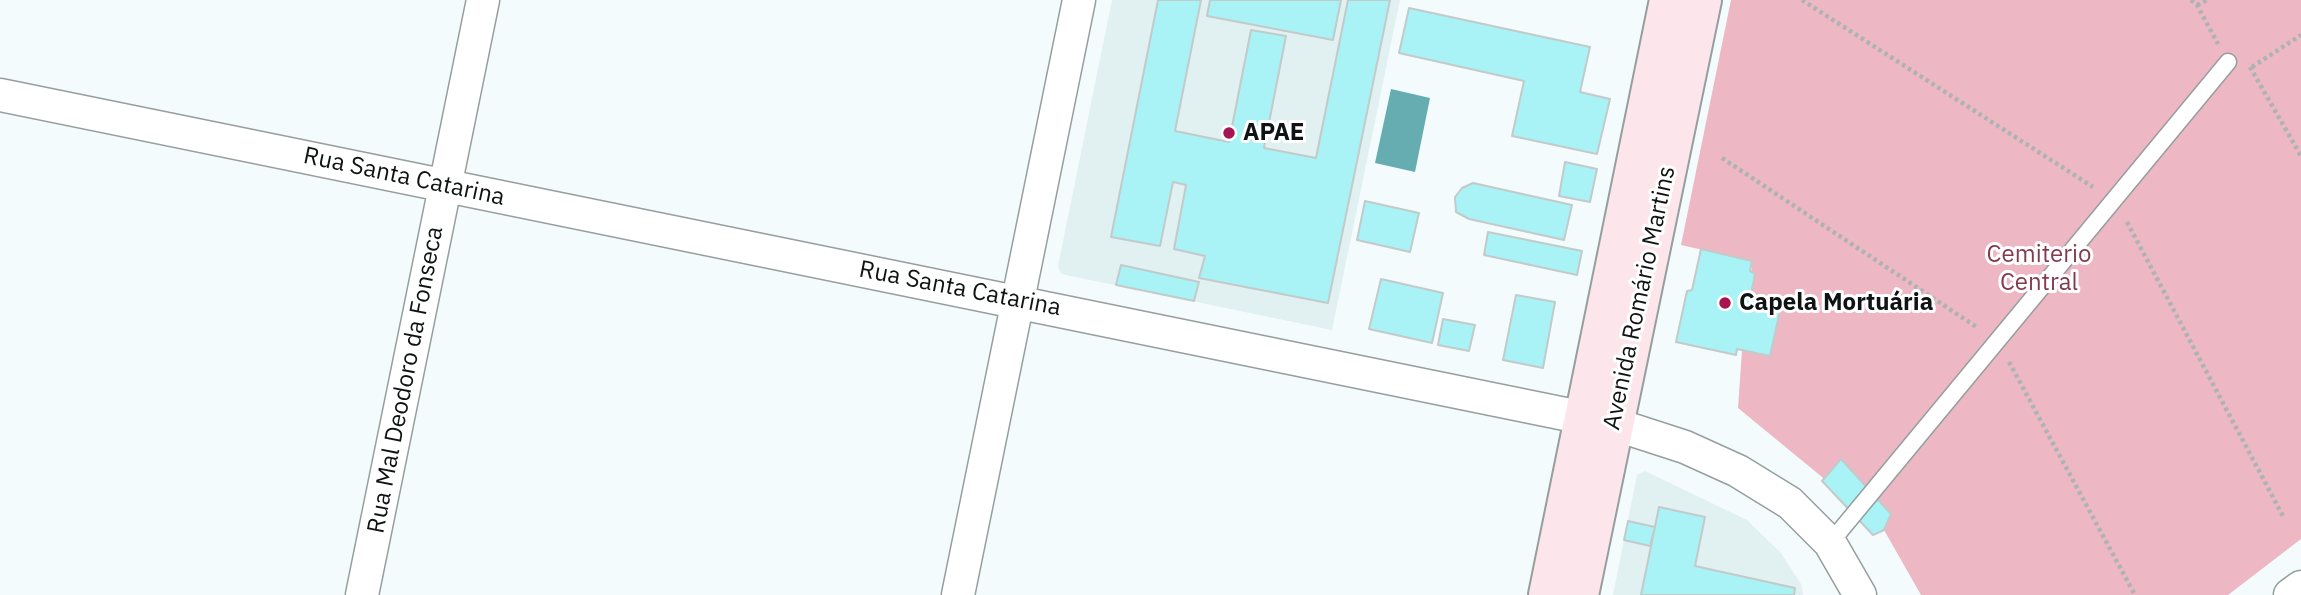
<!DOCTYPE html>
<html>
<head>
<meta charset="utf-8">
<style>
  body { margin:0 }
  canvas { display:block; background:#f4fbfc }
</style>
</head>
<body>
<canvas width="2301" height="595"></canvas>
<script>
const c = document.querySelector('canvas').getContext('2d');
c.lineJoin = 'round';
function fill(path, color) {
  c.fillStyle = color;
  c.fill(path, 'evenodd');
}
function toPath(rows) {
  const path = new Path2D();
  for (const r of rows) {
    path.moveTo(r[0], r[1]);
    for (let i = 2; i < r.length; i += 2) path.lineTo(r[i], r[i + 1]);
  }
  return path;
}
function trace(path, color, width, dash) {
  c.strokeStyle = color;
  c.lineWidth = width;
  c.lineCap = dash ? 'butt' : 'round';
  c.setLineDash(dash || []);
  c.stroke(path);
}
function label(font, color, halo, rows, align = 'center') {
  c.font = font + ' "IBM Plex Sans",sans-serif';
  c.lineWidth = 6;
  c.setLineDash([]);
  c.textBaseline = 'middle';
  c.strokeStyle = halo;
  c.fillStyle = color;
  for (const [text, x, y, turn = 0] of rows) {
    c.save();
    c.translate(x, y);
    c.rotate((+turn || 0) * Math.PI / 180);
    c.textAlign = isNaN(turn) ? turn : align;
    if (halo) c.strokeText(text, 0, 0);
    c.fillText(text, 0, 0);
    c.restore();
  }
}
fill(toPath([
  [1112,0,1400,0,1332,330,1061,274,1058,266],
  [1645,471,1747,520,1781,553,1801,584,1803,595,1613,595,1637,475]
]), '#e1f0f1');
fill(toPath([
  [1731,0,2301,0,2301,539,2228,595,1921,595,1884,530,1873,535,1822,477,1738,408,1742,350,1770,356,1781,307,1750,299,1752,261,1681,245]
]), '#edb8c4');
fill(toPath([
  [1391,89,1430,98,1415,172,1375,163]
]), '#66adb2');
const building = toPath([
  [1158,0,1201,0,1175,131,1229,142,1251,30,1286,36,1264,148,1316,158,1348,0,1390,0,1328,303,1199,278,1205,256,1174,249,1186,185,1173,182,1160,246,1111,237,1158,0],
  [1210,0,1341,0,1333,40,1207,16,1210,0],
  [1409,8,1590,47,1580,92,1610,99,1597,154,1512,136,1524,81,1399,53,1409,8],
  [1565,162,1597,169,1590,202,1559,196,1565,162],
  [1473,183,1572,205,1564,240,1469,219,1456,212,1455,197,1462,188,1473,183],
  [1365,201,1419,213,1410,252,1357,240,1365,201],
  [1488,232,1582,251,1577,275,1484,255,1488,232],
  [1701,249,1752,261,1750,271,1755,274,1750,299,1781,306,1770,356,1737,349,1736,355,1676,342,1687,291,1692,290,1701,249],
  [1121,265,1199,282,1194,301,1116,285,1121,265],
  [1381,279,1443,293,1432,343,1369,329,1381,279],
  [1516,295,1555,302,1543,368,1503,360,1516,295],
  [1443,319,1475,325,1469,351,1438,345,1443,319],
  [1841,459,1891,514,1884,530,1873,535,1822,481,1841,459],
  [1659,507,1705,517,1695,566,1795,588,1794,595,1641,595,1659,507],
  [1628,521,1655,527,1650,546,1624,540,1628,521]
]);
fill(building, '#a9f2f6');
trace(building, '#c3caca', 2);
const service = toPath([
  [1830,543,2228,62]
]);
const minor = toPath([
  [0,95,1614,424,1685,447,1738,471,1790,503,1830,543,1860,595],
  [362,595,483,0],
  [958,595,1079,0],
  [2290,595,2301,587]
]);
const secondary = toPath([
  [1548,595,1669,0],
  [1579,595,1702,0]
]);
trace(service, '#979e9e', 19);
trace(minor, '#979e9e', 35);
trace(secondary, '#979e9e', 42);
trace(toPath([
  [1802,0,2093,187],
  [2191,0,2197,5,2218,44],
  [2197,5,2207,0],
  [2250,67,2301,156],
  [2252,67,2301,35],
  [1722,158,1978,328],
  [2127,222,2284,518],
  [2009,362,2135,595]
]), '#adb2b3', 4.5, [3.5, 3.5]);
trace(service, '#fff', 16);
trace(minor, '#fff', 32);
trace(secondary, '#fce6eb', 38);
for (const [x, y, r, color] of [
  [1229,133,7,"#a61452"],
  [1725,303,7,"#a61452"]
]) {
  const dot = new Path2D();
  dot.arc(x, y, r, 0, 2 * Math.PI);
  c.fillStyle = color;
  c.fill(dot);
  trace(dot, '#fff', 2.5);
}
label('bold 24px', '#101313', '#fff', [
  ["APAE",1243,133],
  ["Capela Mortuária",1739,303]
], 'left');
label('24px', '#101313', '#fff', [
  ["Rua Santa Catarina",404,177,12],
  ["Rua Santa Catarina",960,289,11],
  ["Avenida Romário Martins",1640,298,-78],
  ["Rua Mal Deodoro da Fonseca",406,380,-79]
]);
label('24px', '#833b50', '#fff', [
  ["Cemiterio",2039,255],
  ["Central",2039,283]
]);
</script>
</body>
</html>
